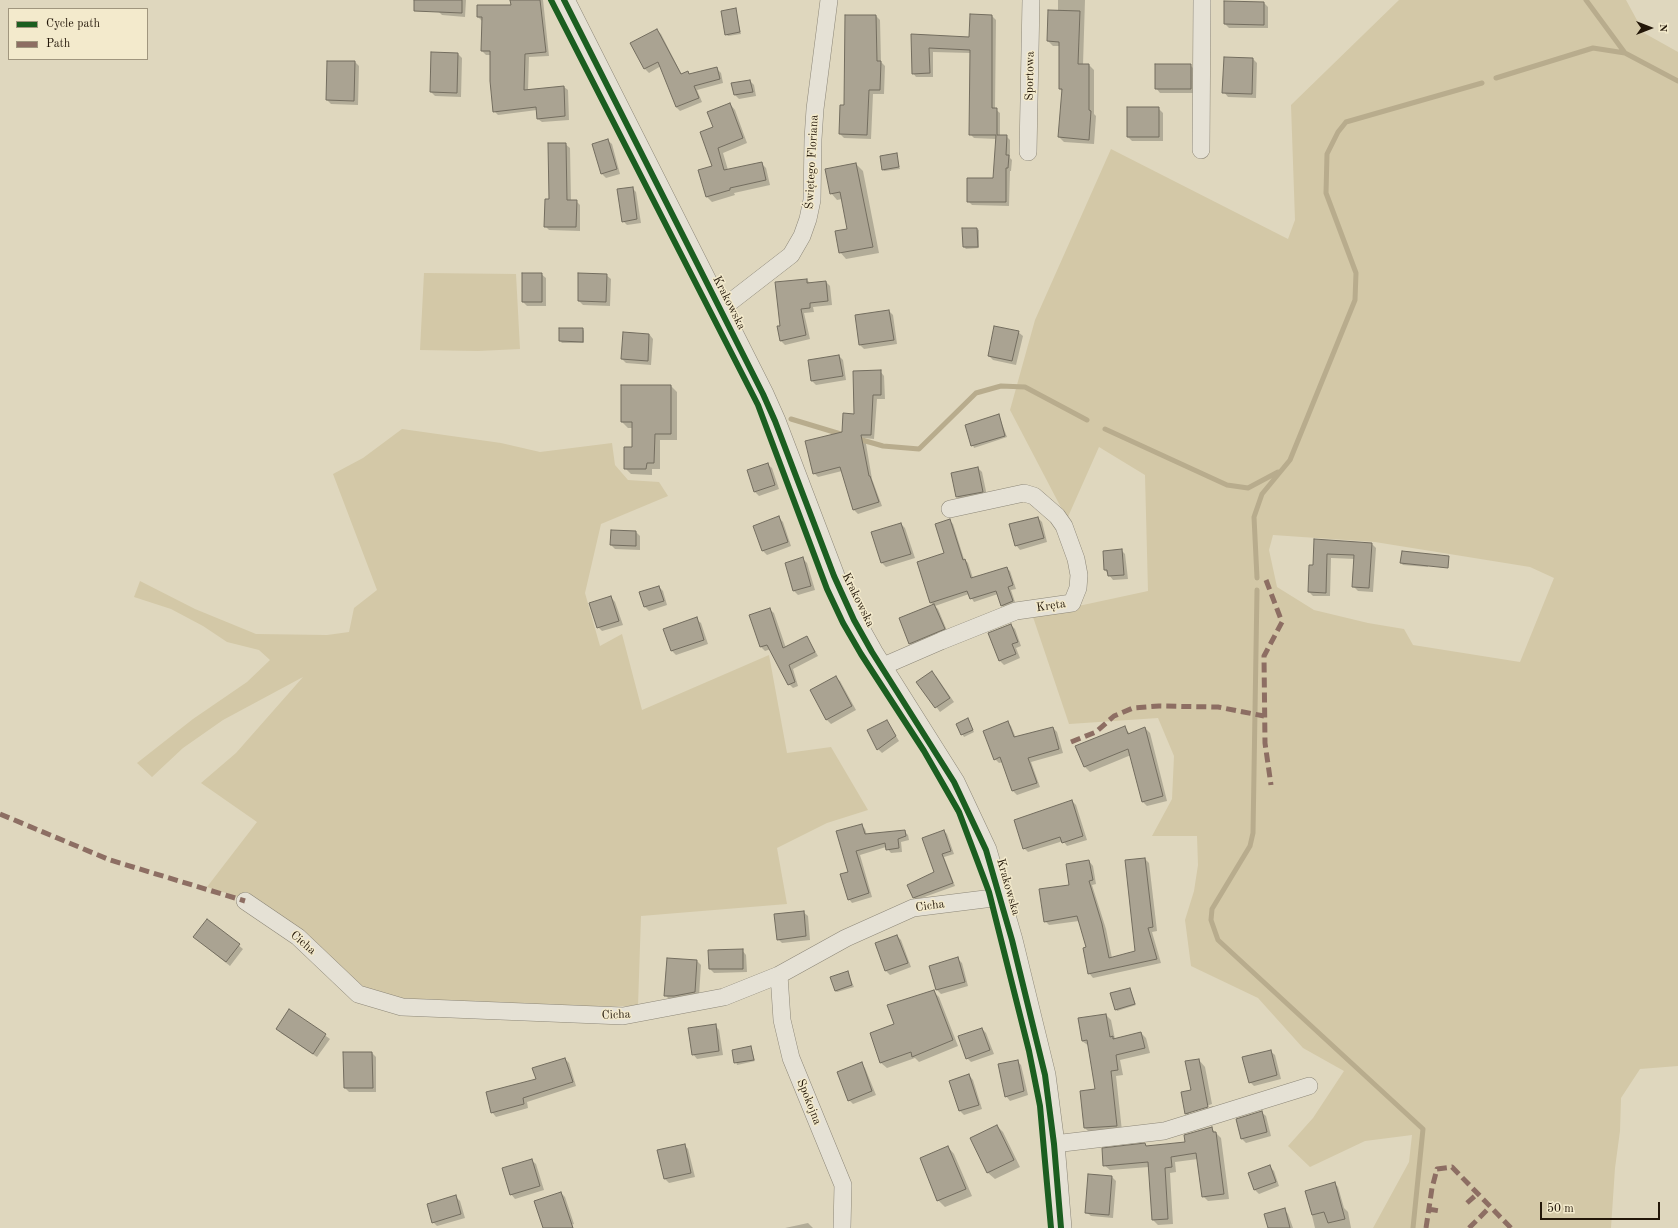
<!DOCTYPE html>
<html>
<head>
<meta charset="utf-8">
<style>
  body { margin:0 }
  #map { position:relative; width:1678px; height:1228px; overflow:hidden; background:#dfd7be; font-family:"Old Standard TT",serif }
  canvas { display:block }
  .legend { position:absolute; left:8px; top:8px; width:140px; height:52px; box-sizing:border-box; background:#f3eacc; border:1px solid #a0967e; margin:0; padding:5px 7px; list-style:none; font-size:12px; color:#231709 }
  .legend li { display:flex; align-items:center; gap:8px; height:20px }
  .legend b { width:20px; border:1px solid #a0967e }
  .north { position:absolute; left:1630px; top:8px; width:40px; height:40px; -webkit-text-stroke:3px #f3eacc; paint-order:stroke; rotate:90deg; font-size:11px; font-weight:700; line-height:16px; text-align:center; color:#231709 }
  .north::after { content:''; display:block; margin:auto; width:14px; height:18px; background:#231709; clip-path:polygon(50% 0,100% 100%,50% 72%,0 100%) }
  .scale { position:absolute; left:1540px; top:1202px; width:120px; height:18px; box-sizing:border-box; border:2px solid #231709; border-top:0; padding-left:5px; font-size:12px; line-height:14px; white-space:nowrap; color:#231709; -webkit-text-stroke:3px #f3eacc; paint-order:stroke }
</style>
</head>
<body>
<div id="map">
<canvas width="1678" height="1228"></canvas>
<ul class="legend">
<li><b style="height:5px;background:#1b5e20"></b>Cycle path</li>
<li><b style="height:5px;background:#8d6e63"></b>Path</li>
</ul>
<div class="north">N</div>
<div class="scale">50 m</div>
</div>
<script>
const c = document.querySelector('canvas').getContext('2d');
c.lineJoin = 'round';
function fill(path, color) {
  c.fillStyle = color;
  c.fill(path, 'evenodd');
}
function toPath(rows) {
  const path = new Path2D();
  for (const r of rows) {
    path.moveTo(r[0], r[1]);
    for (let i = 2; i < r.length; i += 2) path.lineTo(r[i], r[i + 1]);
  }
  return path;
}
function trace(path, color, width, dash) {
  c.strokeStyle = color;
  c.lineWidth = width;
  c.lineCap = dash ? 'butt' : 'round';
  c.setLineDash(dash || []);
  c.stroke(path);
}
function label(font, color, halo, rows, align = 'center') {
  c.font = font + ' "Old Standard TT",serif';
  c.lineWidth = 3;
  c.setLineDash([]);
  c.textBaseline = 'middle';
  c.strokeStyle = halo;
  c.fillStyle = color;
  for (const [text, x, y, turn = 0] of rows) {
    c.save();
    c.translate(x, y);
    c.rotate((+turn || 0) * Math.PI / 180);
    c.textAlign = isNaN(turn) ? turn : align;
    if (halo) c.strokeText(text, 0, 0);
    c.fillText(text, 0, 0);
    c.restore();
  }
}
fill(toPath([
  [1399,0,1626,0,1644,33,1678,52,1678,1066,1640,1069,1621,1098,1620,1131,1615,1168,1611,1228,1373,1228,1409,1162,1412,1135,1365,1141,1310,1167,1288,1146,1313,1118,1344,1071,1303,1048,1258,998,1191,966,1185,920,1194,891,1198,865,1197,836,1152,836,1172,799,1174,756,1158,718,1069,724,1032,614,1083,605,1148,591,1145,475,1099,447,1067,519,1010,410,1035,320,1111,149,1288,239,1295,220,1291,105],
  [1273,535,1375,542,1530,567,1554,578,1520,662,1413,645,1404,629,1368,623,1314,610,1277,587,1269,550],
  [424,273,516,274,520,349,478,351,420,350],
  [402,429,501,443,540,452,612,443,615,465,628,480,659,482,668,496,601,524,585,593,600,646,622,634,642,710,769,655,787,753,831,747,868,810,827,823,777,848,787,904,641,916,638,1006,458,1007,385,999,358,988,254,902,207,887,257,822,201,783,236,753,303,677,223,720,183,748,152,777,137,763,193,719,247,682,270,660,259,650,227,642,203,626,171,609,134,597,140,581,195,609,256,634,327,635,349,632,354,608,377,590,333,474,363,458]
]), '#d3c8a7');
fill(toPath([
  [439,0,466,0,465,17,442,15,438,11],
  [511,0,543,0,549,56,529,57,528,90,564,87,568,90,569,120,542,122,538,119,537,110,498,115,494,111,491,55,486,55,482,51,482,21,478,17,512,6],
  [1058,0,1092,0,1085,0,1083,65,1089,65,1094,70,1094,114,1096,116,1094,144,1064,142,1059,137,1063,92,1060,89,1060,46,1053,46,1048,41,1058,11],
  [1264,3,1268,7,1268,28,1229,28,1225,24],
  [735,9,741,34,728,36,726,34],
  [876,16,880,20,881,62,885,66,884,94,873,94,871,139,844,138,840,134,845,106],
  [992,16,996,20,995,109,1000,113,1000,136,1006,136,1010,140,1010,158,1012,160,1011,171,1010,171,1009,206,972,205,968,201,994,179,997,139,974,138,970,134,970,53,933,52,933,77,916,77,913,73,912,35,970,38],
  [657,30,661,34,682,75,688,73,691,75,717,69,721,73,723,83,697,90,702,102,680,111,676,107,661,66,649,73,645,69,632,44],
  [458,54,462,58,461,97,435,96,431,92],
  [1253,59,1257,63,1256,98,1228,97,1224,92],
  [328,62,355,62,359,66,358,105,331,104,327,100],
  [1190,65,1194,69,1194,93,1160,93,1156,88],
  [750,81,754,85,756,96,739,99,735,95],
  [730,104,735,110,747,143,723,153,728,170,761,163,766,168,770,185,734,193,735,195,712,202,707,197,714,167,714,128],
  [1158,108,1163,113,1163,141,1132,141,1128,137],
  [607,140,612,144,620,174,606,178,602,174],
  [565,144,570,148,571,201,576,201,580,205,580,231,549,230,545,226],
  [896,154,900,169,884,171,883,169],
  [856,164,863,171,879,253,846,259,840,252,848,230,842,199,837,200,831,193],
  [632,188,636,192,641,223,627,225,623,221],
  [963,229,977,229,979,230,979,248,966,249,964,247],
  [523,274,541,274,546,278,546,306,527,306,523,302],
  [606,275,611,279,610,306,583,305,579,301],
  [807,280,811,284,826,282,830,286,832,305,813,307,814,312,804,313,810,339,785,345,781,341,781,327],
  [889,311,893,315,897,344,864,349,860,345],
  [583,329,584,331,584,343,562,343,560,341],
  [1018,332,1023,336,1016,365,993,360,989,356],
  [649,334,653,339,651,365,626,363,622,359],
  [839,356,843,360,846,380,816,385,812,381],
  [880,371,884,376,885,399,877,399,874,439,865,438,872,479,882,506,858,514,854,510,842,471,818,477,814,473,843,433],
  [671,386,677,392,677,440,660,440,660,469,652,469,652,475,631,474,625,468,633,448,633,428,628,428,622,422],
  [999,416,1007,437,974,448,966,426],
  [767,464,772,468,779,489,759,496,755,492,748,471],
  [978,468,982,472,987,496,961,501,957,497,952,474],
  [779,518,783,522,791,546,767,555,763,551],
  [1038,518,1042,522,1047,542,1020,550,1016,545],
  [949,520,953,524,964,559,968,563,973,578,1006,568,1010,571,1016,589,1011,590,1016,605,1006,609,1002,606,998,594,974,602,969,594,935,606,938,609,948,633,914,648,910,643,933,605,931,603,945,554],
  [901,524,905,528,915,558,886,567,882,563],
  [636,532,640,536,640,550,615,549,611,545],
  [1315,540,1372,544,1376,548,1373,592,1358,591,1354,587,1355,559,1331,558,1330,596,1313,596,1309,592,1314,566],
  [1121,550,1125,554,1128,579,1113,580,1105,570],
  [1428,557,1428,567,1403,565,1401,563],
  [802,558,807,563,815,590,798,595,794,591,786,564],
  [659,587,663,591,667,605,649,611,645,607],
  [611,597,615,602,623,625,602,631,598,627],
  [769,609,774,613,786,648,807,637,818,656,793,669,798,686,793,688,789,684,771,649,765,651,761,647,750,615],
  [696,619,701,623,708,644,676,655,672,651,665,629],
  [1011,625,1015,629,1021,646,1016,648,1020,658,1004,665,1000,661],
  [936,676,954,702,940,712,918,682],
  [835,677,840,681,856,710,831,724,827,720,811,690],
  [887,721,899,741,882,753,878,749],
  [969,721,974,732,964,737,957,724],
  [1007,722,1011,726,1016,738,1053,728,1057,732,1063,753,1031,762,1040,787,1017,795,1013,791,1003,762,999,763,995,759],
  [1125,728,1130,734,1145,728,1150,733,1167,801,1147,806,1142,801,1131,755,1090,772,1085,767],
  [1072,801,1076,805,1087,840,1067,846,1063,841,1028,852,1024,848],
  [861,825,865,829,867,835,904,831,908,835,909,840,901,842,902,852,891,853,886,847,860,855,872,897,852,903,849,899,849,872],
  [944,831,947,834,954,854,944,857,955,886,916,900,913,897,935,872],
  [1145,859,1149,863,1157,931,1152,932,1161,963,1093,978,1089,973,1087,948,1079,921,1049,925,1045,921,1089,861,1093,866,1096,884,1092,885,1106,929,1112,958,1136,952],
  [803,912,808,916,810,940,782,943,778,939],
  [207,920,243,949,230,966,199,941],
  [897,936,901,940,911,967,890,975,886,971,876,943],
  [742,950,746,955,747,972,714,973,710,969],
  [957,958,962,963,968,986,941,994,937,990,930,967],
  [697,961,701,965,699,996,669,999,665,995],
  [847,972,854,987,837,992,835,991],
  [1130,989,1136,1005,1117,1011,1116,1009],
  [933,991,939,997,958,1046,919,1062,915,1058,887,1068,881,1063,871,1034,895,1025],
  [290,1010,330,1039,317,1057,281,1033],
  [1106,1015,1111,1020,1115,1039,1141,1033,1146,1038,1150,1053,1120,1060,1123,1075,1116,1076,1122,1131,1090,1133,1085,1128,1096,1090,1089,1046,1082,1041],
  [715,1025,719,1030,723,1055,697,1059,693,1054],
  [982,1029,986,1033,994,1054,971,1062,967,1058],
  [751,1047,755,1061,737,1065,733,1051],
  [1270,1051,1275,1055,1281,1079,1254,1086,1250,1082],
  [372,1053,376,1057,376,1092,349,1092,345,1088],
  [565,1059,569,1063,576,1086,527,1102,528,1108,496,1117,492,1112],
  [1199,1060,1205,1067,1212,1104,1189,1112,1189,1114,1213,1106,1214,1113,1192,1120,1186,1114],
  [1017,1061,1021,1065,1028,1095,1010,1101,1006,1096],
  [861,1063,865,1068,876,1095,853,1104,849,1100],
  [969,1075,973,1080,982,1109,964,1115,960,1111,950,1081],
  [1261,1112,1266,1116,1271,1136,1246,1143,1242,1139],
  [997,1126,1003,1132,1020,1167,995,1179,988,1173,971,1138],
  [1211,1128,1221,1138,1229,1199,1208,1201,1203,1196,1198,1159,1175,1162,1176,1172,1170,1173,1173,1224,1158,1225,1153,1220,1149,1167,1110,1170,1104,1165,1145,1144,1147,1147,1186,1143],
  [684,1145,688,1149,695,1177,669,1183,665,1179,659,1151],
  [948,1147,954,1154,972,1196,945,1207,938,1200],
  [531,1160,536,1164,544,1190,515,1199,511,1194],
  [1269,1166,1274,1171,1279,1186,1259,1194,1255,1190,1249,1174],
  [1112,1177,1116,1181,1113,1218,1091,1216,1086,1212],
  [1334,1183,1338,1187,1344,1208,1348,1212,1351,1228,1315,1228,1306,1191],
  [561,1193,565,1197,574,1224,562,1228,544,1228],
  [456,1197,460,1201,465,1218,437,1226,433,1222],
  [1284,1209,1288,1214,1293,1228,1268,1228],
  [808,1223,813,1228,785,1228]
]), '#0003');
trace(toPath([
  [1586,0,1625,53,1678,81],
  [1496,78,1593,48,1625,53],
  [791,419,844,435],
  [1105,429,1227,485,1248,488,1278,472],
  [855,438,883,446,919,449,976,393,1001,386,1025,387,1087,420],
  [1257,578,1254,517,1262,494,1290,460,1355,300,1356,273,1326,193,1327,154,1338,132,1346,122,1482,83],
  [1257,590,1253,833,1250,846,1212,909,1211,920,1218,940,1423,1129,1413,1228]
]), '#b8ac8d', 5);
const building = toPath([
  [414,0,462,0,462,13,414,11,414,0],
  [510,0,540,0,546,52,525,54,524,90,564,86,565,116,537,119,536,107,493,112,490,81,490,51,481,51,482,17,477,17,477,5,511,5,510,0],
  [1224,1,1264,2,1264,25,1224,24,1224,1],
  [736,8,740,32,725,35,721,11,736,8],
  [1048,10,1080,11,1078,64,1089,64,1089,110,1091,111,1089,140,1058,137,1062,89,1059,89,1059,42,1047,41,1048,10],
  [970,14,992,15,992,108,997,108,997,135,1007,135,1006,155,1009,155,1008,168,1006,168,1006,202,967,202,967,178,993,178,996,135,969,135,970,50,929,48,930,73,912,74,911,34,969,37,970,14],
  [845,15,876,15,877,61,881,61,880,90,869,90,867,135,839,134,840,105,844,105,845,15],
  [657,29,681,74,688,71,689,74,717,67,720,79,694,86,699,98,676,107,658,62,644,69,630,43,657,29],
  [431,52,458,53,457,93,430,92,431,52],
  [1224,57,1253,58,1252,94,1222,93,1224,57],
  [327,61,355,61,354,101,326,100,327,61],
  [1155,64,1191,64,1191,89,1155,89,1155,64],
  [750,80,753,92,734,95,731,83,750,80],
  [730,103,743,138,718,148,724,170,762,162,766,180,730,188,730,190,706,197,698,170,712,166,700,132,713,127,707,112,730,103],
  [1127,107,1159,107,1159,137,1127,137,1127,107],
  [608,139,617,169,601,174,592,144,608,139],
  [548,143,566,143,567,200,577,200,576,227,544,227,545,199,549,199,548,143],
  [897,153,899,167,882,170,880,156,897,153],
  [856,163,873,247,839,253,835,231,847,229,840,192,830,194,825,169,856,163],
  [633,187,637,219,622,222,617,189,633,187],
  [962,228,977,228,978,247,963,247,962,228],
  [522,273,542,273,542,302,522,302,522,273],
  [578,273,607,274,606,302,578,301,578,273],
  [807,279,807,283,826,281,828,301,810,303,810,308,801,309,806,335,780,341,777,326,780,326,775,282,807,279],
  [889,310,894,340,859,345,855,315,889,310],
  [994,326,1019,331,1012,361,988,356,994,326],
  [559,328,583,328,583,342,559,341,559,328],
  [623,332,649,334,648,361,621,359,623,332],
  [839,355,843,376,811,381,808,360,839,355],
  [881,370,881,395,873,395,871,435,861,435,869,476,870,476,879,502,853,510,840,467,813,474,805,441,842,432,843,413,854,414,853,371,881,370],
  [621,385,671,385,671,434,655,434,654,463,647,463,646,469,624,469,624,447,632,447,632,422,621,422,621,385],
  [999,414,1005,436,971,446,965,425,999,414],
  [768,463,775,485,754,492,747,470,768,463],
  [978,467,983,492,956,497,951,473,978,467],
  [779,516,788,542,762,551,753,526,779,516],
  [1038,517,1044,538,1015,546,1009,524,1038,517],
  [950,519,963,560,965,559,971,578,1007,567,1013,585,1008,587,1013,601,1001,606,996,591,970,599,967,591,930,603,917,562,944,553,935,524,950,519],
  [901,523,911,554,881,563,871,532,901,523],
  [611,530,636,531,636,546,610,545,611,530],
  [1314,539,1372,543,1369,588,1352,587,1354,555,1327,554,1326,593,1308,592,1309,565,1313,565,1314,539],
  [1122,549,1124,575,1108,576,1107,570,1104,570,1103,551,1122,549],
  [1402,551,1449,556,1448,568,1400,563,1402,551],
  [803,557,811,586,793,591,785,563,803,557],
  [659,586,664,601,644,607,639,592,659,586],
  [611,596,619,621,597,628,589,603,611,596],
  [934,604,945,629,909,644,899,618,934,604],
  [770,608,783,648,807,636,815,652,789,665,795,682,788,685,767,645,760,647,749,615,770,608],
  [697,617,704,640,671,651,663,629,697,617],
  [1011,624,1018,642,1012,644,1016,654,999,661,988,633,1011,624],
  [932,671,950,698,935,708,916,682,932,671],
  [836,676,852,706,826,720,810,690,836,676],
  [968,718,973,730,961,735,956,724,968,718],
  [887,720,896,736,877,750,867,730,887,720],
  [1008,721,1014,737,1053,727,1059,749,1028,758,1037,783,1012,791,1000,757,994,760,983,731,1008,721],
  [1125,726,1128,734,1145,727,1163,796,1142,802,1128,749,1084,767,1075,746,1125,726],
  [1072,800,1083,836,1062,843,1060,837,1023,849,1014,820,1072,800],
  [862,824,865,834,905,830,906,836,898,839,899,848,886,850,885,843,856,851,869,893,848,900,840,874,848,872,836,831,862,824],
  [944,830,951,851,942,854,953,883,913,898,907,885,934,872,922,838,944,830],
  [1145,858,1153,927,1148,928,1157,959,1088,974,1083,948,1086,947,1077,916,1044,922,1039,889,1069,885,1066,864,1089,860,1093,880,1089,881,1102,924,1109,958,1135,951,1125,860,1145,858],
  [804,911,806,936,777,940,774,914,804,911],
  [207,919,240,944,226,962,193,937,207,919],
  [897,935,908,963,885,971,875,943,897,935],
  [743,949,743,969,709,969,708,950,743,949],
  [958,957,965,982,936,990,929,966,958,957],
  [667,958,697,960,695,992,674,996,664,996,667,958],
  [848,971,852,985,835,991,830,977,848,971],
  [1130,988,1135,1004,1115,1010,1110,993,1130,988],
  [934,990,953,1040,912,1057,911,1052,880,1063,870,1033,894,1024,887,1005,934,990],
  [289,1009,326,1034,313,1054,276,1029,289,1009],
  [1106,1014,1110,1037,1113,1036,1113,1039,1141,1032,1145,1048,1116,1055,1118,1070,1111,1071,1117,1126,1084,1128,1080,1091,1095,1089,1087,1040,1082,1041,1078,1018,1106,1014],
  [716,1024,719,1051,692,1055,688,1028,716,1024],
  [982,1028,990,1050,966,1059,958,1036,982,1028],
  [751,1046,754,1060,734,1063,732,1050,751,1046],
  [1271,1050,1277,1075,1249,1083,1242,1057,1271,1050],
  [343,1052,372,1052,373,1088,344,1088,343,1052],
  [565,1058,573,1082,523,1098,524,1104,491,1113,486,1092,536,1079,532,1068,565,1058],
  [1199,1059,1208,1107,1185,1114,1181,1092,1191,1090,1185,1061,1199,1059],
  [1018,1060,1024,1091,1005,1097,998,1064,1018,1060],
  [862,1062,872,1091,848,1101,837,1072,862,1062],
  [969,1074,979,1105,959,1111,949,1081,969,1074],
  [1262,1111,1267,1132,1241,1139,1236,1119,1262,1111],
  [997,1125,1014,1160,987,1173,970,1138,997,1125],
  [1212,1127,1213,1132,1216,1132,1224,1194,1202,1197,1196,1153,1171,1157,1172,1167,1165,1168,1168,1219,1152,1220,1148,1162,1103,1166,1102,1148,1145,1143,1146,1146,1185,1142,1184,1135,1212,1127],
  [685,1144,691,1173,664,1179,657,1150,685,1144],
  [948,1146,966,1189,937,1201,920,1158,948,1146],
  [532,1159,540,1186,510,1195,502,1168,532,1159],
  [1270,1165,1276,1182,1254,1190,1248,1173,1270,1165],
  [1088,1174,1112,1176,1109,1215,1085,1213,1088,1174],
  [1335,1182,1345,1219,1328,1223,1324,1212,1312,1215,1305,1191,1335,1182],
  [561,1192,573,1228,543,1228,534,1201,561,1192],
  [456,1195,461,1214,432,1223,427,1204,456,1195],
  [1285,1208,1290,1228,1268,1228,1264,1214,1285,1208]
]);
fill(building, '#aaa392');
trace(building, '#736d5f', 1);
const minor = toPath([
  [1201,150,1202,0],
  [1028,152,1031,0],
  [720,310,791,255,802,236,808,219,812,200,813,139,815,109,829,0],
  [881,667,941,641,1016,611,1072,603,1078,588,1079,575,1076,559,1064,526,1057,516,1034,496,1024,493,950,509],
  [245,901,298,937,358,994,402,1007,623,1016,724,997,779,975,846,938,913,908,1001,897],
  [779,975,782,1020,791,1058,843,1185,842,1228],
  [1054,1144,1164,1131,1309,1086]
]);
const tertiary = toPath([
  [564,0,763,394,775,421,834,576,854,620,872,652,954,782,986,850,1012,940,1045,1075,1054,1144,1061,1228]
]);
trace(minor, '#8d8778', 18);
trace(tertiary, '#8d8778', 22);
trace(minor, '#e5e1d5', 17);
trace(tertiary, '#e5e1d5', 21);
trace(toPath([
  [1266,580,1282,622,1264,656,1265,743,1271,785],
  [1071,742,1096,732,1114,716,1133,708,1159,706,1218,707,1264,716],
  [0,814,110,860,245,901],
  [1467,1203,1477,1194],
  [1428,1209,1440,1211],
  [1426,1228,1432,1188,1437,1169,1452,1167,1511,1228],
  [1469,1228,1490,1207]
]), '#8d6e63', 5, [10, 5]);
trace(toPath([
  [551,0,758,405,827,589,843,623,861,654,924,751,959,812,989,892,1029,1051,1040,1106,1051,1228],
  [564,0,763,394,775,421,834,576,854,620,872,652,954,782,986,850,1012,940,1045,1075,1054,1144,1061,1228]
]), '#1b5e20', 6);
label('12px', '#231709', '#f3eacc', [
  ["Sportowa",1030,76,-89],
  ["Świętego Floriana",812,162,-87],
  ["Krakowska",729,303,63],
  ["Krakowska",858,600,64],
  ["Kręta",1051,606,-8],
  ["Krakowska",1008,887,74],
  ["Cicha",930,906,-8],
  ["Cicha",303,943,40],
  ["Cicha",616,1015,-2],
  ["Spokojna",809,1102,68]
]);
</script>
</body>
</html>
